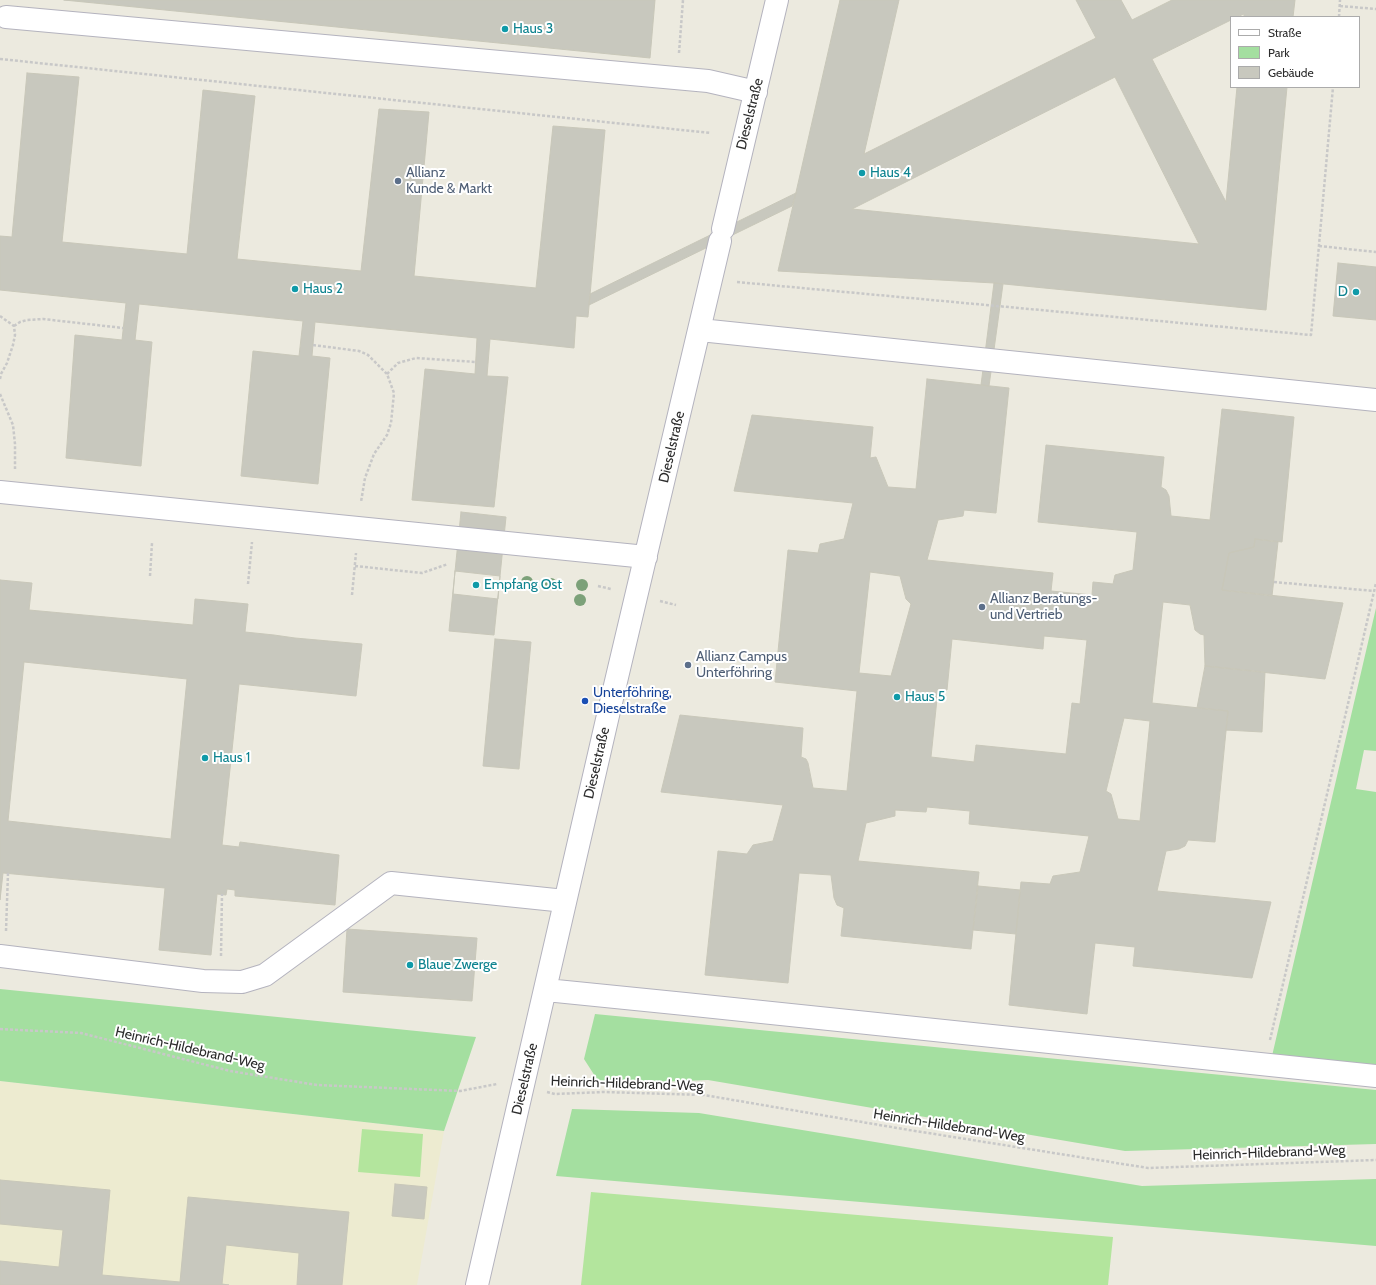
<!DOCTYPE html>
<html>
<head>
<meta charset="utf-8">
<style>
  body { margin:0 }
  #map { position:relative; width:1376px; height:1285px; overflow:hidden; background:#eceadf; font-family:Cabin,sans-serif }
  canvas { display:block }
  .legend { position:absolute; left:1230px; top:16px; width:130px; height:72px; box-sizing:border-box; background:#fff; border:1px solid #ababab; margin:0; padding:5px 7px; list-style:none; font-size:12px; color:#2c2c2c }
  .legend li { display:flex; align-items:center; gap:8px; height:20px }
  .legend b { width:20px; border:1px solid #ababab }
</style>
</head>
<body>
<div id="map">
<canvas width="1376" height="1285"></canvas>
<ul class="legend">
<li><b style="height:5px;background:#fff"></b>Straße</li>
<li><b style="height:11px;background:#a4dfa0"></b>Park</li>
<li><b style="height:11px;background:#c8c8be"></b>Gebäude</li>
</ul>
</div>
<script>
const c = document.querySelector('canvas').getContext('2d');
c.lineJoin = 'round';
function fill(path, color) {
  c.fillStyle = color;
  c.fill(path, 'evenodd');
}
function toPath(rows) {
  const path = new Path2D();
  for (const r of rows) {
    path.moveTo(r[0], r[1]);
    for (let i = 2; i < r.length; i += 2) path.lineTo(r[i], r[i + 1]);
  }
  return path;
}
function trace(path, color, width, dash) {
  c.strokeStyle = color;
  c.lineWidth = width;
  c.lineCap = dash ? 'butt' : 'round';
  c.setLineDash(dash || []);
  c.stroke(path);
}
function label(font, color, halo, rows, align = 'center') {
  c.font = font + ' Cabin,sans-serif';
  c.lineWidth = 4;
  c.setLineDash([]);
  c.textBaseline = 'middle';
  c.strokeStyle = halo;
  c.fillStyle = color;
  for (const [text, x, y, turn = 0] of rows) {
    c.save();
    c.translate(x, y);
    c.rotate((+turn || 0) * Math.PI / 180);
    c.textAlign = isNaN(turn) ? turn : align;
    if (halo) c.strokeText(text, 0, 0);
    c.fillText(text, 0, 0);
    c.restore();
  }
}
fill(toPath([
  [0,1081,444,1131,417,1285,0,1285]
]), '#edebd0');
fill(toPath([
  [1376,608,1376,751,1364,750,1356,789,1376,792,1376,1067,1272,1056],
  [0,989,476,1037,444,1131,0,1081],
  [595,1014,1376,1090,1376,1144,1125,1151,708,1080,600,1084,584,1059],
  [572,1109,699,1113,1142,1186,1376,1179,1376,1246,556,1176]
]), '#a4dfa0');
fill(toPath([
  [362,1129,423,1134,420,1177,358,1172],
  [591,1192,1113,1237,1108,1285,581,1285]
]), '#b3e59d');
const building = toPath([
  [64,0,655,0,650,58,64,0],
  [840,0,899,0,864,154,1096,38,1076,0,1121,0,1132,20,1172,0,1295,0,1293,17,1244,17,1244,14,1237,17,1231,17,1231,20,1152,59,1226,202,1237,87,1287,87,1266,310,994,283,778,271,840,0],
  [1115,77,1199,244,852,209,1115,77],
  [27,73,79,77,62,242,187,254,203,90,255,96,237,259,361,271,379,109,429,112,414,276,536,288,553,126,605,130,588,317,576,316,574,348,490,339,487,376,508,377,494,507,412,500,425,369,475,374,477,338,315,322,312,356,330,358,318,484,241,476,253,351,299,356,303,321,139,304,135,340,152,342,141,466,66,458,75,335,122,340,126,303,0,290,0,236,12,237,27,73],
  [796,193,792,206,589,305,590,294,796,193],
  [1338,263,1376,267,1376,320,1333,316,1338,263],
  [994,283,1003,284,989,386,981,385,994,283],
  [927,379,1009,388,996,513,964,510,963,516,938,520,927,560,1053,573,1051,591,1092,595,1093,582,1113,584,1115,575,1133,570,1137,532,1038,522,1046,445,1164,457,1161,487,1166,490,1169,496,1171,516,1210,520,1222,409,1294,417,1282,542,1255,539,1254,547,1229,553,1222,590,1343,603,1325,679,1205,666,1204,635,1200,634,1195,630,1190,605,1163,602,1152,703,1228,711,1215,842,1188,840,1185,846,1179,849,1166,851,1157,891,1271,902,1252,978,1133,966,1135,947,1095,943,1087,1014,1009,1005,1021,882,1050,884,1053,876,1080,872,1089,836,969,824,970,811,927,807,926,812,895,810,895,816,866,823,858,861,979,872,971,949,841,936,844,908,837,905,834,898,831,875,799,873,788,983,705,975,718,851,747,854,753,845,773,841,783,805,661,792,680,715,803,728,801,757,806,759,808,763,813,788,847,791,857,691,775,682,788,550,818,553,820,544,844,539,853,503,734,491,752,415,873,427,870,458,876,457,888,487,916,489,927,379],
  [870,572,900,576,906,599,911,604,891,676,859,673,870,572],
  [1044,636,1087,640,1080,704,1072,703,1066,754,976,745,974,762,931,757,938,689,947,690,952,639,1043,649,1044,636],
  [1124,718,1150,721,1140,821,1118,819,1111,794,1106,791,1124,718],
  [461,512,506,517,494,635,449,631,461,512],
  [1255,539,1278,542,1272,596,1222,590,1229,553,1254,547,1255,539],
  [455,571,500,576,498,599,453,594,455,571],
  [0,580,32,583,29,610,193,625,195,599,248,604,245,632,274,635,295,638,362,644,356,696,239,684,222,845,239,847,240,842,339,855,335,905,235,896,235,890,227,889,226,895,217,894,211,955,159,950,165,888,3,873,0,900,0,580],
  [24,662,187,679,171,839,8,821,24,662],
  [495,639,531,642,519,769,483,766,495,639],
  [1205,666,1265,672,1262,732,1226,730,1228,711,1197,708,1205,666],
  [978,886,1020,890,1016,934,973,930,978,886],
  [347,929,477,938,472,1001,343,992,347,929],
  [0,1180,110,1190,102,1275,180,1282,188,1197,349,1212,342,1285,297,1285,299,1253,226,1245,222,1284,229,1285,0,1285,0,1261,59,1267,63,1230,0,1224,0,1180],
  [395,1184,427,1187,424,1219,392,1216,395,1184]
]);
fill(building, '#c8c8be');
trace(building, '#c8c7b9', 1);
const minor = toPath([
  [6,17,708,81,756,92],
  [723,229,777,0],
  [700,330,1376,400],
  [0,492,646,557],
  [0,956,203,981,242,982,265,975,391,883,565,901],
  [546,990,685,1004,1376,1076],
  [477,1285,609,711,720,241]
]);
trace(minor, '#b4b3be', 24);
trace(toPath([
  [1340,6,1376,9],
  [1339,17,1340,0],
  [679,53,683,0],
  [0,59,711,133],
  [1319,246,1376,252],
  [737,282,1311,335,1333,87],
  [0,316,14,326,15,335,13,345,7,363,1,374,0,379],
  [14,326,20,322,27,320,43,319,123,328],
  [313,345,359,351,368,355,387,374,394,393,391,423,387,435,374,454,365,478,361,502],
  [387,374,398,363,416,358,476,362],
  [0,394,13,425,15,444,15,469],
  [355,566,422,573,448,564],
  [150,576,152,543],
  [1274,582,1374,591],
  [248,584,252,542],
  [598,586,611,589],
  [352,595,356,553],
  [660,601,676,605],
  [6,931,8,873],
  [221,956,222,894],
  [0,1029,81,1033,230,1071,317,1085,460,1091,497,1084],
  [1270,1040,1376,583],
  [547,1092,555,1094,604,1092,704,1095,903,1129,1148,1168,1376,1160]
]), '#c8c8c8', 2.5, [3, 2]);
trace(minor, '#fff', 22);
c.fillStyle = '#7ca179';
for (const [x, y] of [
  [527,582],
  [551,584],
  [582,585],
  [580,600]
]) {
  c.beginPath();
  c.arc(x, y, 6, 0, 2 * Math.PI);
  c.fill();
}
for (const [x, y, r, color] of [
  [505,29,4,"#0f9aa8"],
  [862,173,4,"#0f9aa8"],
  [398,181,4,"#5c6f8a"],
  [295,289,4,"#0f9aa8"],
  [1356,292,4,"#0f9aa8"],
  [476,585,4,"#0f9aa8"],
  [982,607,4,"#5c6f8a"],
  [688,665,4,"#5c6f8a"],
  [897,697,4,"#0f9aa8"],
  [585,701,4,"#1a4fb4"],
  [205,758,4,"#0f9aa8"],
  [410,965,4,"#0f9aa8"]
]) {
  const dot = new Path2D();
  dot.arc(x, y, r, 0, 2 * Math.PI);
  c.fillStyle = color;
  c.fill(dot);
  trace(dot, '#fff', 1.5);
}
label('14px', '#0d838f', '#fff', [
  ["Haus 3",513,29],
  ["Haus 4",870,173],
  ["Haus 2",303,289],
  ["D",1348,292,"right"],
  ["Empfang Ost",484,585],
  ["Haus 5",905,697],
  ["Haus 1",213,758],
  ["Blaue Zwerge",418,965]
], 'left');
label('14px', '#2c2c2c', '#fff', [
  ["Dieselstraße",750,114,-76],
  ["Dieselstraße",672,447,-77],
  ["Dieselstraße",597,763,-77],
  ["Heinrich-Hildebrand-Weg",190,1049,13],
  ["Dieselstraße",525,1079,-77],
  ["Heinrich-Hildebrand-Weg",627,1084,2],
  ["Heinrich-Hildebrand-Weg",949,1126,9],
  ["Heinrich-Hildebrand-Weg",1269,1153,-2]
]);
label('14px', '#4e5e75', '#fff', [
  ["Allianz",406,173],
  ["Kunde & Markt",406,189],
  ["Allianz Beratungs-",990,599],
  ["und Vertrieb",990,615],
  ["Allianz Campus",696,657],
  ["Unterföhring",696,673]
], 'left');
label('14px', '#164399', '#fff', [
  ["Unterföhring,",593,693],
  ["Dieselstraße",593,709]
], 'left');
</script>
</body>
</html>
